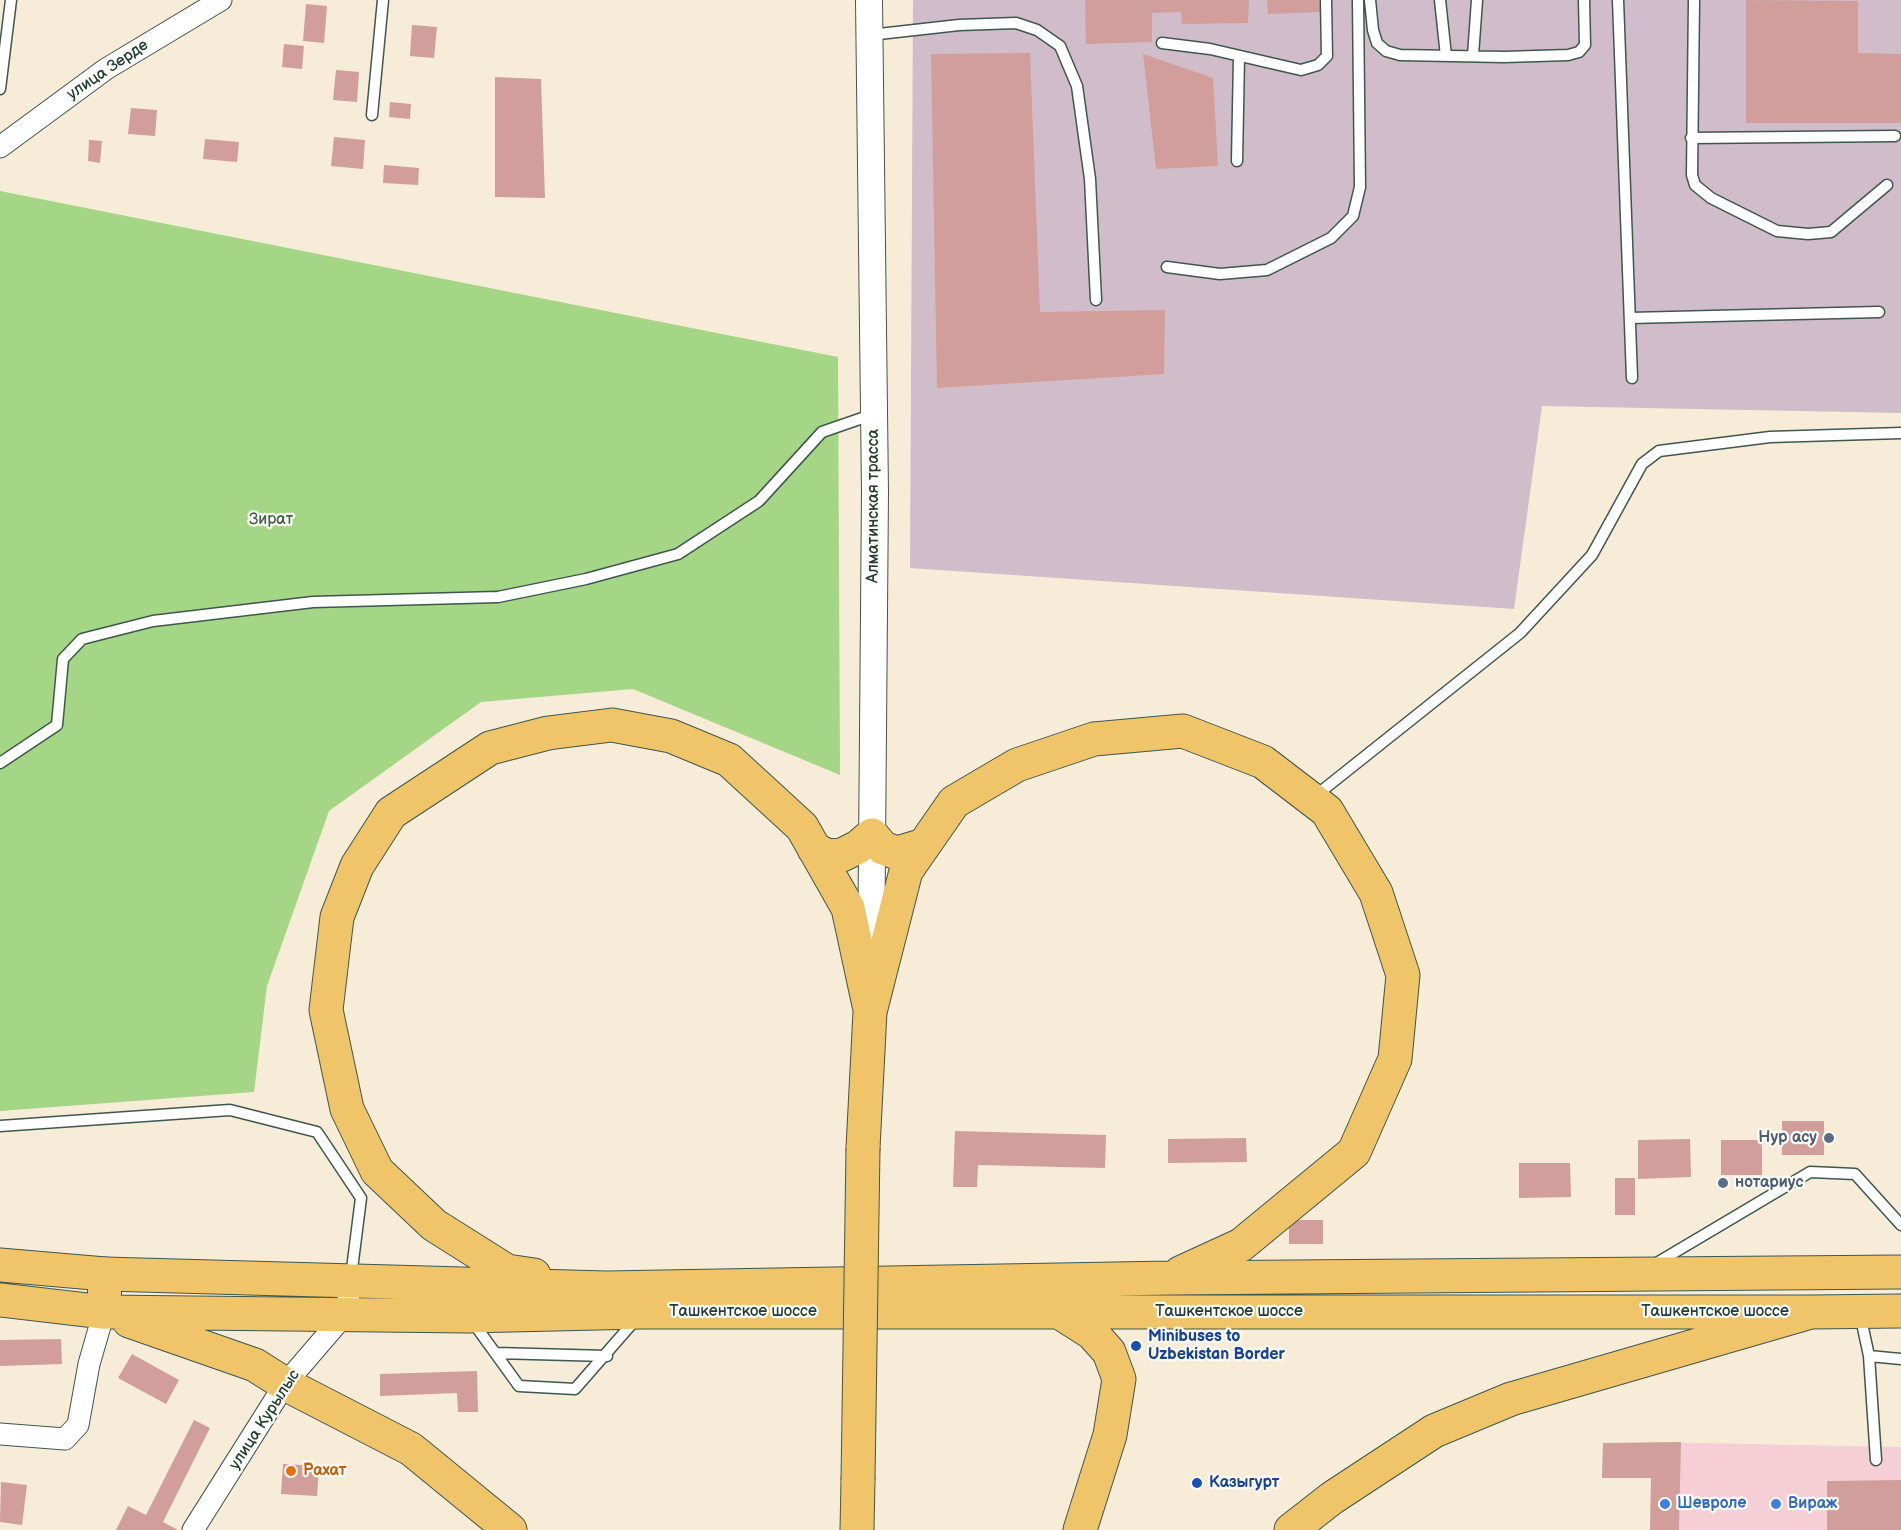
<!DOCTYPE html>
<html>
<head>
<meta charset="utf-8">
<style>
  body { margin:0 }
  canvas { display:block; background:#f6ecd8 }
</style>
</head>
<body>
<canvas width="1901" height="1530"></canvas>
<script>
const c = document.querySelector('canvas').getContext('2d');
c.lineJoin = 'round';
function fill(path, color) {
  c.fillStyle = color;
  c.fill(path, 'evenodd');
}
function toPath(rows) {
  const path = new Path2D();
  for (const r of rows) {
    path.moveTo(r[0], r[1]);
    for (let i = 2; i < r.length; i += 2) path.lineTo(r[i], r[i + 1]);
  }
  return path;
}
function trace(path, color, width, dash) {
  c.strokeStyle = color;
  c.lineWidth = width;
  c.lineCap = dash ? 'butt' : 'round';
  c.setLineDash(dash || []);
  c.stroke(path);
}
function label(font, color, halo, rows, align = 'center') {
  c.font = font + ' "Balsamiq Sans",sans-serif';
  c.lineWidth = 4.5;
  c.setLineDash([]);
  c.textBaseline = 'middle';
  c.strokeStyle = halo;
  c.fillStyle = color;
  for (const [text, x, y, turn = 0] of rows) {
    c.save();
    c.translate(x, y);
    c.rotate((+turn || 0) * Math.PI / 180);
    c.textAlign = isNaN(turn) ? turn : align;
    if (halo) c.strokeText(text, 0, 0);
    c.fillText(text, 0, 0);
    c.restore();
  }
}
fill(toPath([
  [1652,1442,1901,1447,1901,1530,1650,1530]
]), '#f6cfd6');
fill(toPath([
  [913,0,1901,0,1901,413,1542,406,1514,609,910,568]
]), '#d1bdc9');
fill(toPath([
  [0,191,838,357,840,775,633,689,481,702,329,811,267,986,254,1092,0,1111]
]), '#a4d685');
fill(toPath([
  [1085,0,1249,0,1248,23,1182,24,1181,12,1152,13,1152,42,1086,44],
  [1267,0,1319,0,1320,12,1268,14],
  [1746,0,1858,1,1858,53,1901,54,1901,123,1746,123],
  [306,4,327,6,324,43,303,41],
  [412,25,437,27,434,58,410,56],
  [284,44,304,46,302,69,282,67],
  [1030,53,1040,312,1165,310,1164,374,937,388,931,54],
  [1143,54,1213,78,1218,166,1156,169],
  [336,70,359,72,357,102,333,100],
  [495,77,541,79,545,198,495,197],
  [390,102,411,104,410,119,389,117],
  [131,108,157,110,155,136,128,134],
  [334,137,365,140,363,169,331,166],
  [205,139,239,142,237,162,203,159],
  [89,140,102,141,100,163,88,161],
  [384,165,419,168,418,185,383,183],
  [1782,1121,1824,1121,1824,1155,1782,1155],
  [955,1131,1106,1135,1105,1168,978,1165,977,1187,953,1187],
  [1246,1138,1247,1162,1168,1163,1168,1139],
  [1690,1139,1691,1177,1638,1179,1638,1140],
  [1721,1140,1762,1140,1762,1175,1721,1175],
  [1519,1163,1570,1163,1571,1197,1519,1198],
  [1615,1178,1635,1178,1635,1215,1615,1215],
  [1289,1220,1323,1220,1323,1244,1289,1244],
  [61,1339,62,1364,0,1366,0,1340],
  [132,1354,179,1380,166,1404,118,1378],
  [477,1371,478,1412,458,1412,457,1393,380,1396,380,1374],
  [194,1420,210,1428,163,1522,178,1530,116,1530,128,1506,146,1515],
  [1681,1442,1679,1530,1650,1530,1651,1478,1602,1478,1603,1443],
  [283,1464,319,1466,317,1496,281,1494],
  [1901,1480,1901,1530,1827,1530,1827,1481],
  [1,1482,27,1485,22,1525,0,1522]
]), '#d29e9b');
const service = toPath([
  [1370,0,1373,30,1377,43,1386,51,1400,55,1504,57,1568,55,1579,52,1585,45,1584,0],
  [1440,0,1446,56],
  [1618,0,1632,378],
  [1694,0,1692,175,1695,185,1711,198,1777,231,1808,234,1831,232,1887,185],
  [870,35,959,25,1016,23,1037,30,1060,46,1077,86,1090,179,1096,300],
  [1162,43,1210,49,1301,70,1318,65,1327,56,1326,0],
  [1473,56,1477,0],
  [0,89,11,0],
  [372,115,383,0],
  [1691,138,1895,136],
  [1237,161,1239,57],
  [1167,267,1220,274,1267,270,1331,238,1353,216,1360,187,1358,0],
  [1630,318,1879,312],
  [0,763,57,725,63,659,82,639,153,621,313,602,498,597,586,579,678,554,759,501,822,432,874,414],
  [1314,797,1520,633,1592,555,1642,464,1659,451,1770,437,1901,433],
  [0,1126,230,1110,317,1132,361,1198,351,1277],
  [1655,1264,1810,1172,1855,1174,1901,1225],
  [1860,1314,1869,1356,1876,1460],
  [472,1321,519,1386,575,1389,637,1318],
  [496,1353,607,1356],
  [1869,1356,1901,1359]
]);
const minor = toPath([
  [0,147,106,69,221,0],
  [0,1434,65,1439,78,1425,89,1364,104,1312],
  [193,1530,285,1384,346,1313,351,1280]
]);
const tertiary = toPath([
  [869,0,875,492,871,969]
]);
const primary = toPath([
  [0,1265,105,1274],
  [0,1300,104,1312]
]);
const trunk = toPath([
  [814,849,828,856,842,855,858,847,872,835,883,848,897,853,924,845],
  [863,1148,870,1012,906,871,954,802,1017,765,1094,739,1183,731,1263,762,1327,811,1376,893,1403,975,1395,1059,1354,1152,1241,1245,1180,1273],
  [534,1275,507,1271,434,1225,377,1171,347,1109,326,1010,337,917,357,866,391,813,490,748,548,733,612,725,671,736,729,760,802,827,848,908,869,1005],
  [104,1312,105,1274,606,1288,1171,1278,1901,1272],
  [104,1312,468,1316,642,1312,1811,1312],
  [1059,1312,1092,1333,1109,1352,1119,1379,1110,1435,1080,1530],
  [129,1321,255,1365,285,1384,411,1449,510,1530],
  [857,1530,858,1480],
  [1291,1530,1332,1498,1434,1431,1511,1399,1811,1312,1901,1311]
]);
trace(service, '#3f574d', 13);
trace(minor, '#3f574d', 23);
trace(tertiary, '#3f574d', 28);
trace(primary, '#3f574d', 35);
trace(trunk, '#3f574d', 35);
trace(service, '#fff', 10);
trace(minor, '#fff', 21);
trace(tertiary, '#fff', 26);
trace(primary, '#f0c469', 33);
trace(trunk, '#f0c469', 33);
const trunkBridge = toPath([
  [858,1480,863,1148]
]);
trace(trunkBridge, '#3f574d', 35, []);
trace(trunkBridge, '#f0c469', 33);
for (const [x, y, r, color] of [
  [1829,1138,6,"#5c6f8a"],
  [1723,1183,6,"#5c6f8a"],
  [1136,1346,6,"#1a4fb4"],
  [291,1471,6,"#e8710a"],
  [1197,1483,6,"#1a4fb4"],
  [1665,1504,6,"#3f7fe0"],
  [1776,1504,6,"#3f7fe0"]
]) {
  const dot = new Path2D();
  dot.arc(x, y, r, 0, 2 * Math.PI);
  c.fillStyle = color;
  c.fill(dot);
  trace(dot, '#fdfcf7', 2);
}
label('16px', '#1f3d34', '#fdfcf7', [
  ["улица Зерде",108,70,-34],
  ["Алматинская трасса",874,506,-90],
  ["Ташкентское шоссе",743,1312],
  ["Ташкентское шоссе",1229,1312],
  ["Ташкентское шоссе",1715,1312],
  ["улица Курылыс",265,1420,-57]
]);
label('16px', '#406348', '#fdfcf7', [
  ["Зират",271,520]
]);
label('bold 16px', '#4e5e75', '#fdfcf7', [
  ["Нур асу",1817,1138],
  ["нотариус",1735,1183,"left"]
], 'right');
label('bold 16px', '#164399', '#fdfcf7', [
  ["Minibuses to",1148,1337],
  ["Uzbekistan Border",1148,1355],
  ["Казыгурт",1209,1483]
], 'left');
label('bold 16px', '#c56008', '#fdfcf7', [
  ["Рахат",303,1471]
], 'left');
label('bold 16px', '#366cbe', '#fdfcf7', [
  ["Шевроле",1677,1504],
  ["Вираж",1788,1504]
], 'left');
</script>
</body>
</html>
